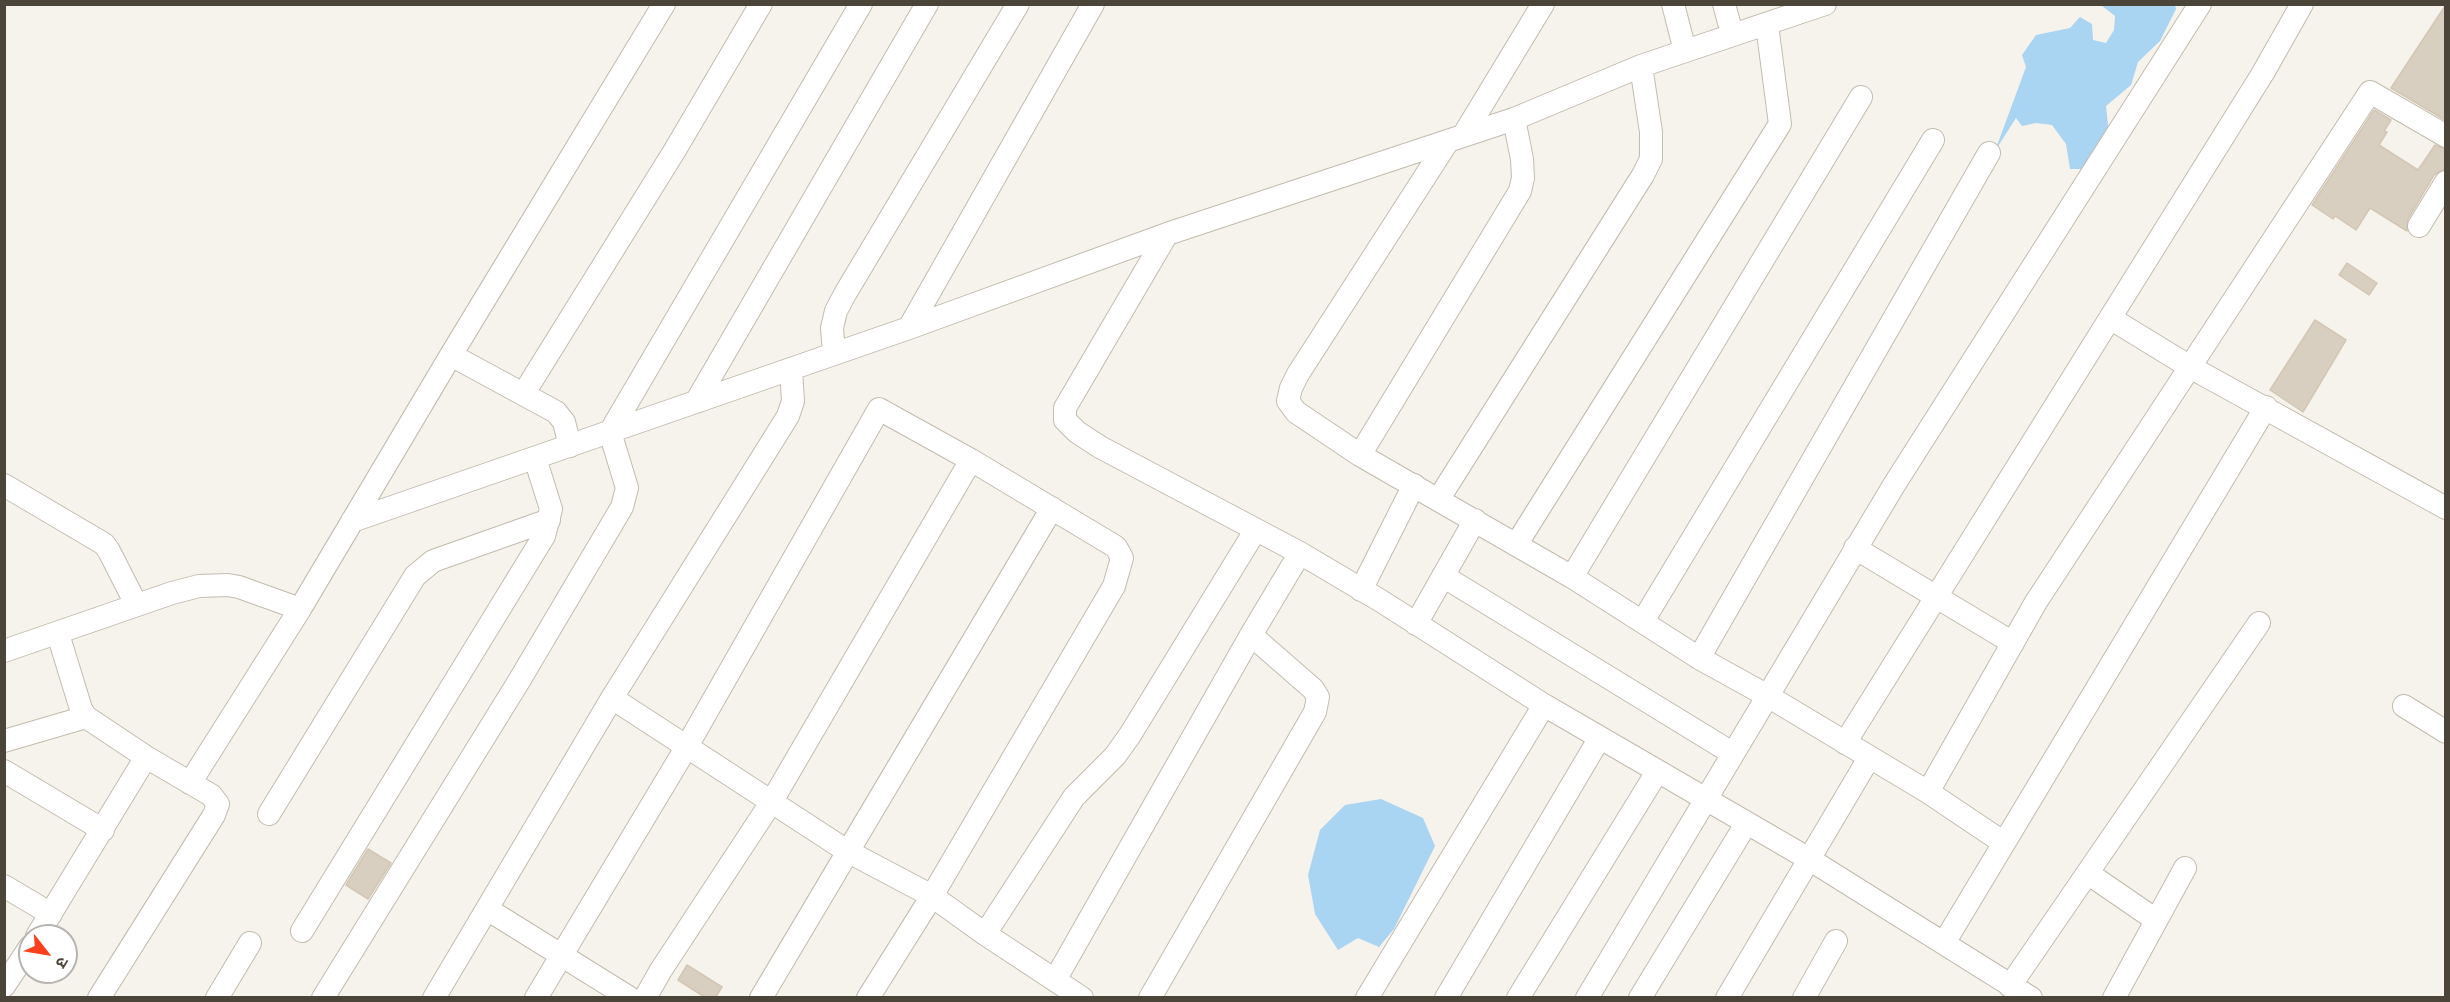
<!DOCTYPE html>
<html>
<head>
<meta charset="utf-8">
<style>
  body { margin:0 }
  #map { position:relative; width:2450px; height:1002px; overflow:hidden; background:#f6f3ec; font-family:Montserrat,"Noto Sans Devanagari",sans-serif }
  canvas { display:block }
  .frame { position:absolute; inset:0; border:6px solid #4b4439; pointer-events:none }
  .north { position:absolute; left:18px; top:924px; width:60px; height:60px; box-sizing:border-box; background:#fff; border:2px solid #b7b4b0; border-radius:50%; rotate:121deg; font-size:16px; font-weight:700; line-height:24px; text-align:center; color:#4b4439 }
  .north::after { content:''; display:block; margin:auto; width:21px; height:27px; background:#fc3f1d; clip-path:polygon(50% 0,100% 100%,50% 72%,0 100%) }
</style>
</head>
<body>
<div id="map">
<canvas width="2450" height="1002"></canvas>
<div class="frame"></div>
<div class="north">उ</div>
</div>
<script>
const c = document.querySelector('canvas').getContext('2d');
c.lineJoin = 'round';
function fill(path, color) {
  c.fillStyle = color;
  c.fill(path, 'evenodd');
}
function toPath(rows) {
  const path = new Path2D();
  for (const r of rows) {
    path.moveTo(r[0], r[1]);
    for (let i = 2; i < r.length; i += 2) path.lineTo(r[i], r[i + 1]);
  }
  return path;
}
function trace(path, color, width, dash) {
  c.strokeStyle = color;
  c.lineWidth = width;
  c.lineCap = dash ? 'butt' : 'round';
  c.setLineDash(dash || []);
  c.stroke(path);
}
fill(toPath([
  [2101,5,2175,5,2176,9,2160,41,2138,62,2131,85,2106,106,2109,134,2087,169,2070,169,2066,144,2052,125,2036,123,2022,126,2016,118,1995,151,2026,67,2022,55,2036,35,2070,28,2080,17,2092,24,2093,40,2106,43,2114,30,2115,16],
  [1381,799,1423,818,1435,846,1394,929,1379,947,1358,938,1338,950,1315,914,1308,875,1320,830,1345,805]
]), '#a9d4f2');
const building = toPath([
  [2445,6,2445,120,2391,88,2445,6],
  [2374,110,2391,120,2384,131,2387,132,2379,145,2418,170,2435,145,2445,149,2445,169,2434,175,2408,219,2407,231,2370,208,2356,230,2335,216,2333,219,2312,205,2374,110],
  [2347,263,2377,283,2369,295,2339,275,2347,263],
  [2315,320,2346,340,2303,412,2270,390,2315,320],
  [368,849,391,863,368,899,346,885,368,849],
  [687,965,722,987,715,998,706,998,678,980,687,965]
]);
fill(building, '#d8cfc1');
trace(building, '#d3c7b4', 1.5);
const minor = toPath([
  [1673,4,1685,51],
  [1724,4,1732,34],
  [1463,136,1543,4],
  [1448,141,1298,374,1291,388,1288,401,1296,412,1360,455,1572,577,1699,658,1766,695,1928,792,2004,843],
  [2419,226,2446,182],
  [1167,234,1065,408,1065,420,1077,432,1100,447,1300,553,1381,601,1544,705,1809,859,2031,998],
  [2110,318,2190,367,2446,508],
  [909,328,1093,4],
  [834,354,832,328,836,311,845,294,1018,4],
  [451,355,556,412,564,422,570,446],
  [524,393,675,150,761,4],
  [696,402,927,4],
  [1360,455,1520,191,1523,178,1522,159,1514,119],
  [4,485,104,544,109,551,136,604],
  [1438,500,1643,175,1651,159,1651,132,1641,66],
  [352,521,909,328,1167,234,1514,119,1641,66,1825,4],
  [1516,545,1780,124,1767,25],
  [1855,548,2013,643],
  [1443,576,1732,753],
  [1572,577,1861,97],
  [1361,590,1414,485],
  [1643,621,1933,140],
  [1416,624,1475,520],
  [58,634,81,709,86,717,146,757,211,795,218,804,214,815,99,998],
  [4,651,172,593,199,586,228,585,239,587,300,609],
  [1699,658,1989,153],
  [612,698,847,851,932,896,985,934,1082,998],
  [2404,706,2446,732],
  [4,741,86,717],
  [1845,743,2263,73,2302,4],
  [4,771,103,830],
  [190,783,300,609,451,355,664,4],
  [1928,792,2036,602,2370,92,2446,136],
  [269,814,415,576,433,561,549,520],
  [2089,874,2156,920],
  [4,886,51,914],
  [487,909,630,998],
  [302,931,544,536,551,509,535,458],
  [985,934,1074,797,1115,756,1130,735,1255,531],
  [37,936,146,757],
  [1944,943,2266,407],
  [1055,980,1251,635,1300,553],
  [4,986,30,947],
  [2010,986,2259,623],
  [217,998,250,943],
  [323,998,519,681,622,507,627,488,610,432,861,4],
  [434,998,612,698,788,416,793,401,791,369],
  [536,998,686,748,879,409,971,460,1116,547,1122,558,1114,586,932,896,868,998],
  [645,998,661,970,772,801,971,460],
  [761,998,1052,508],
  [1150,998,1315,712,1318,697,1313,689,1251,635],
  [1367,998,1544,705],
  [1446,998,1599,739],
  [1518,998,1657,772],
  [1587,998,1894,485,2200,4],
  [1640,998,1746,824],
  [1727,998,1869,758],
  [1804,998,1836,941],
  [2114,998,2185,868]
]);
trace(minor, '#c2bbae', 24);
trace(minor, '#fff', 22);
</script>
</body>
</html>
